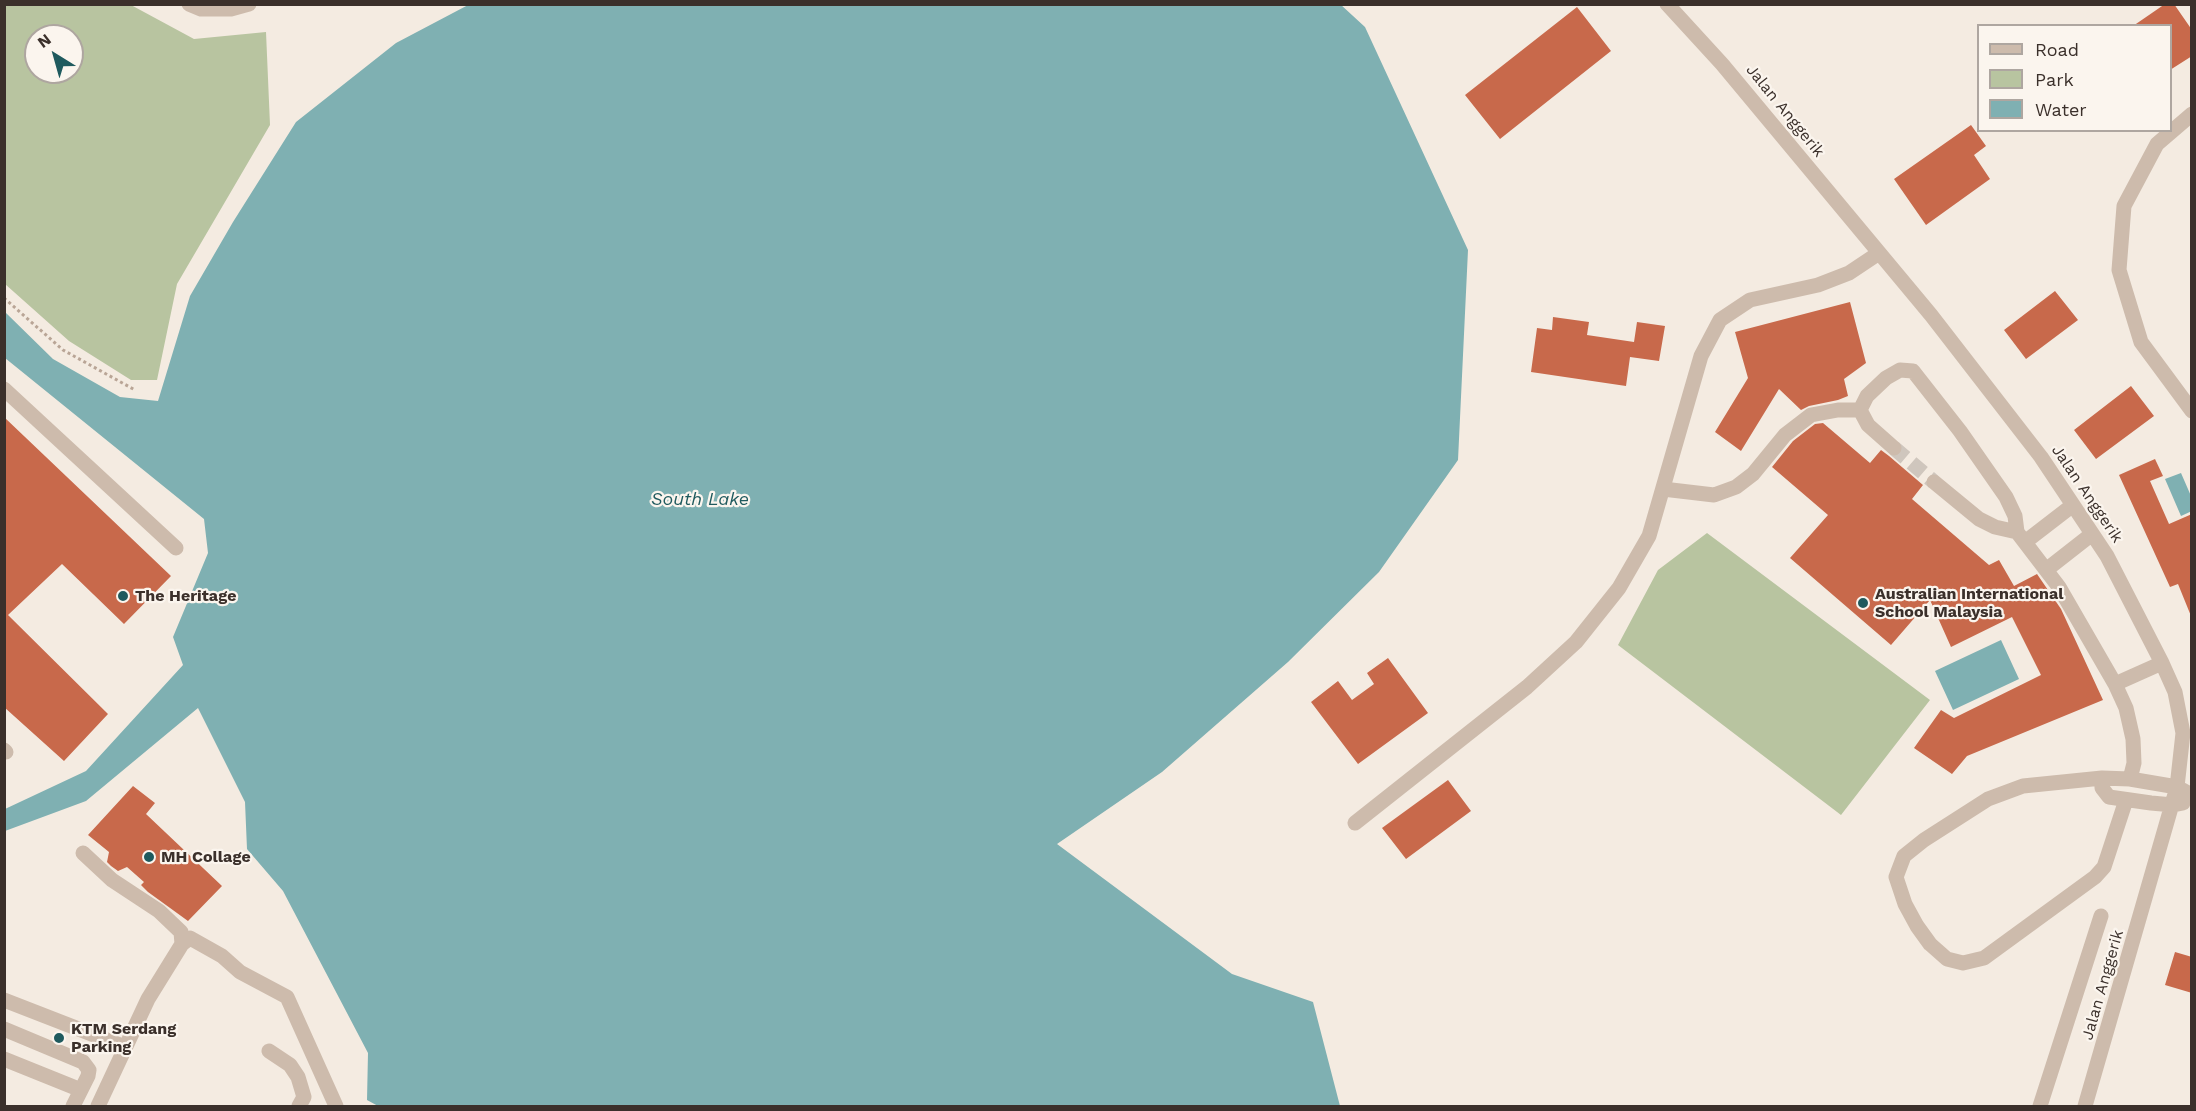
<!DOCTYPE html>
<html>
<head>
<meta charset="utf-8">
<style>
  body { margin:0 }
  #map { position:relative; width:2196px; height:1111px; overflow:hidden; background:#f4ebe1; font-family:"Work Sans",sans-serif }
  canvas { display:block }
  .frame { position:absolute; inset:0; border:6px solid #3b302b; pointer-events:none }
  .legend { position:absolute; left:1977px; top:24px; width:195px; height:108px; box-sizing:border-box; background:#fbf5ee; border:2px solid #aea6a0; margin:0; padding:8px 10px; list-style:none; font-size:18px; color:#3b302b }
  .legend li { display:flex; align-items:center; gap:12px; height:30px }
  .legend b { width:30px; border:2px solid #aea6a0 }
  .north { position:absolute; left:24px; top:24px; width:60px; height:60px; box-sizing:border-box; background:#fbf5ee; border:2px solid #aea6a0; border-radius:50%; rotate:323deg; font-size:16px; font-weight:700; line-height:24px; text-align:center; color:#3b302b }
  .north::after { content:''; display:block; margin:auto; width:21px; height:27px; background:#1f5a5e; clip-path:polygon(50% 0,100% 100%,50% 72%,0 100%) }
</style>
</head>
<body>
<div id="map">
<canvas width="2196" height="1111"></canvas>
<div class="frame"></div>
<ul class="legend">
<li><b style="height:8px;background:#cdbbac"></b>Road</li>
<li><b style="height:16px;background:#b8c4a0"></b>Park</li>
<li><b style="height:16px;background:#7fb0b2"></b>Water</li>
</ul>
<div class="north">N</div>
</div>
<script>
const c = document.querySelector('canvas').getContext('2d');
c.lineJoin = 'round';
function fill(path, color) {
  c.fillStyle = color;
  c.fill(path, 'evenodd');
}
function toPath(rows) {
  const path = new Path2D();
  for (const r of rows) {
    path.moveTo(r[0], r[1]);
    for (let i = 2; i < r.length; i += 2) path.lineTo(r[i], r[i + 1]);
  }
  return path;
}
function trace(path, color, width, dash) {
  c.strokeStyle = color;
  c.lineWidth = width;
  c.lineCap = dash ? 'butt' : 'round';
  c.setLineDash(dash || []);
  c.stroke(path);
}
function label(font, color, halo, rows, align = 'center') {
  c.font = font + ' "Work Sans",sans-serif';
  c.lineWidth = 4.5;
  c.setLineDash([]);
  c.textBaseline = 'middle';
  c.strokeStyle = halo;
  c.fillStyle = color;
  for (const [text, x, y, turn = 0] of rows) {
    c.save();
    c.translate(x, y);
    c.rotate((+turn || 0) * Math.PI / 180);
    c.textAlign = isNaN(turn) ? turn : align;
    if (halo) c.strokeText(text, 0, 0);
    c.fillText(text, 0, 0);
    c.restore();
  }
}
fill(toPath([
  [5,4,131,5,194,39,266,32,270,125,177,284,157,380,131,380,69,341,5,284],
  [36,36,72,36,72,72,36,72],
  [1707,533,1930,700,1841,815,1618,645,1658,570]
]), '#b8c4a0');
fill(toPath([
  [470,4,1340,4,1365,27,1468,250,1458,460,1379,572,1288,662,1162,772,1057,844,1232,974,1313,1002,1340,1106,378,1106,367,1100,368,1053,283,891,247,849,245,802,198,708,86,801,5,831,5,809,86,771,183,665,173,637,208,553,204,519,5,358,5,312,53,359,120,397,158,401,190,296,233,222,296,122,396,43],
  [2181,473,2191,496,2192,511,2181,516,2165,479],
  [2001,640,2019,679,1953,710,1935,671]
]), '#7fb0b2');
fill(toPath([
  [2165,4,2174,4,2192,30,2192,56,2170,70,2170,26,2133,26],
  [1577,7,1611,51,1500,139,1465,95],
  [1971,125,1986,146,1974,155,1990,179,1926,225,1894,179],
  [2055,291,2078,320,2026,359,2004,330],
  [1850,302,1866,363,1844,379,1848,396,1838,400,1809,406,1801,410,1779,389,1741,451,1715,432,1748,378,1735,332],
  [1553,317,1589,322,1587,335,1634,342,1637,322,1665,326,1659,361,1630,357,1626,386,1531,372,1537,328,1552,330],
  [2131,386,2154,416,2096,459,2074,430],
  [4,417,171,576,124,624,62,564,8,615,108,714,64,761,4,707],
  [1823,423,1870,463,1881,450,1889,456,1923,485,1912,499,1989,565,1999,560,2014,586,2037,574,2061,609,2103,700,1967,756,1952,774,1914,748,1941,710,1954,718,2041,675,2012,617,1951,647,1930,600,1891,645,1790,558,1828,515,1772,467,1793,441,1815,424],
  [2155,459,2163,476,2150,481,2169,524,2192,514,2191,616,2178,584,2170,587,2119,475],
  [1388,658,1428,713,1358,764,1311,702,1338,681,1352,700,1374,684,1367,673],
  [1448,780,1471,811,1406,859,1382,828],
  [133,786,155,803,146,814,222,886,188,921,148,892,141,885,144,882,127,867,118,871,111,866,107,862,109,852,88,835],
  [2175,952,2192,957,2192,993,2165,985]
]), '#c8694b');
trace(toPath([
  [1894,448,1934,482]
]), '#cfc6bd', 15, [15, 8]);
trace(toPath([
  [4,298,63,350,135,390]
]), '#b9a596', 3, [3, 3]);
trace(toPath([
  [189,4,201,9,231,9,249,4],
  [1667,4,1722,64,1931,315,2041,457,2107,556,2162,663,2175,692,2183,733,2177,787,2085,1106],
  [2192,114,2157,144,2124,206,2119,270,2141,342,2192,411],
  [4,389,176,548],
  [1894,448,1868,425,1860,410,1867,396,1886,378,1900,370,1913,371,1960,431,2006,497,2015,516,2017,532,2059,587,2115,684,2126,708,2133,739,2134,763,2130,779],
  [1934,482,1979,519,1995,527,2017,532],
  [1663,489,1714,495,1736,487,1753,474,1785,435,1811,415,1838,410,1860,410],
  [2025,542,2073,505],
  [2046,570,2092,534],
  [2115,684,2162,663],
  [4,750,6,752],
  [2102,778,2102,788,2109,797,2151,803,2173,805,2183,803],
  [2126,800,2104,867,2095,877,1984,958,1963,963,1947,959,1930,944,1917,926,1905,904,1896,877,1904,856,1924,840,1988,799,2023,786,2102,778,2130,779,2177,787,2192,795],
  [1355,823,1527,687,1576,642,1619,588,1649,536,1701,356,1720,320,1750,300,1818,285,1849,273,1879,253],
  [83,853,112,880,159,911,181,932,182,944],
  [4,1000,125,1047],
  [4,1029,83,1062,89,1070,88,1076,73,1106],
  [269,1051,290,1065,298,1077,304,1097,299,1106],
  [4,1059,81,1090],
  [98,1106,148,999,182,944,190,938,222,956,240,972,287,997,336,1106],
  [2040,1106,2101,916]
]), '#cdbbac', 15);
for (const [x, y, r, color] of [
  [123,596,6,"#1f5a5e"],
  [1863,603,6,"#1f5a5e"],
  [149,857,6,"#1f5a5e"],
  [59,1038,6,"#1f5a5e"]
]) {
  const dot = new Path2D();
  dot.arc(x, y, r, 0, 2 * Math.PI);
  c.fillStyle = color;
  c.fill(dot);
  trace(dot, '#fbf5ee', 2);
}
label('16px', '#3b302b', '#fbf5ee', [
  ["Jalan Anggerik",1785,111,51],
  ["Jalan Anggerik",2087,494,56],
  ["Jalan Anggerik",2103,985,-74]
]);
label('bold 16px', '#3b302b', '#fbf5ee', [
  ["Australian International",1875,594],
  ["School Malaysia",1875,612],
  ["The Heritage",135,596],
  ["MH Collage",161,857],
  ["KTM Serdang",71,1029],
  ["Parking",71,1047]
], 'left');
label('italic 18px', '#1f5a5e', '#fbf5ee', [
  ["South Lake",700,500]
]);
</script>
</body>
</html>
